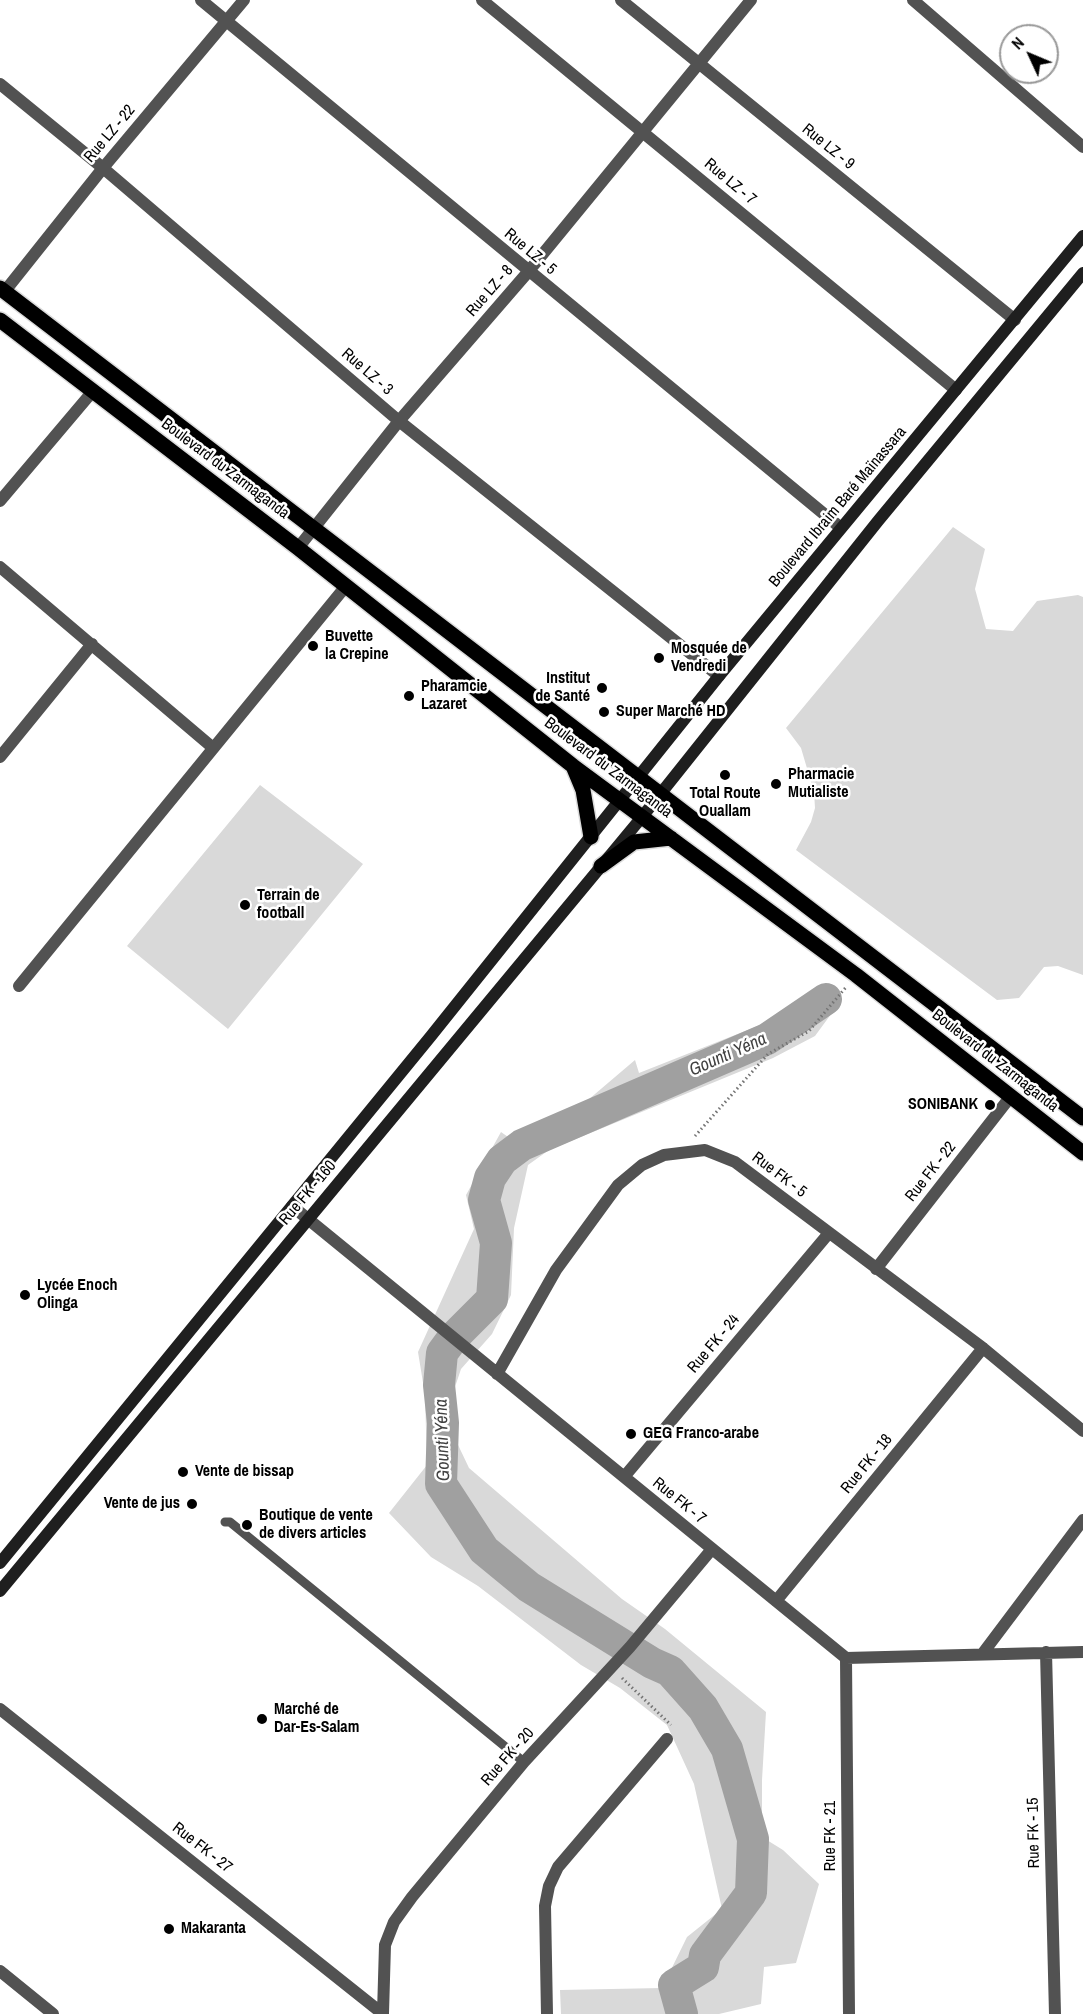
<!DOCTYPE html>
<html>
<head>
<meta charset="utf-8">
<style>
  body { margin:0 }
  #map { position:relative; width:1083px; height:2014px; overflow:hidden; background:#fff; font-family:"Archivo Narrow",sans-serif }
  canvas { display:block }
  .north { position:absolute; left:999px; top:24px; width:60px; height:60px; box-sizing:border-box; background:#fff; border:2px solid #999; border-radius:50%; rotate:314deg; font-size:16px; font-weight:700; line-height:24px; text-align:center; color:#000 }
  .north::after { content:''; display:block; margin:auto; width:21px; height:27px; background:#000; clip-path:polygon(50% 0,100% 100%,50% 72%,0 100%) }
</style>
</head>
<body>
<div id="map">
<canvas width="1083" height="2014"></canvas>
<div class="north">N</div>
</div>
<script>
const c = document.querySelector('canvas').getContext('2d');
c.lineJoin = 'round';
function fill(path, color) {
  c.fillStyle = color;
  c.fill(path, 'evenodd');
}
function toPath(rows) {
  const path = new Path2D();
  for (const r of rows) {
    path.moveTo(r[0], r[1]);
    for (let i = 2; i < r.length; i += 2) path.lineTo(r[i], r[i + 1]);
  }
  return path;
}
function trace(path, color, width, dash) {
  c.strokeStyle = color;
  c.lineWidth = width;
  c.lineCap = dash ? 'butt' : 'round';
  c.setLineDash(dash || []);
  c.stroke(path);
}
function label(font, color, halo, rows, align = 'center') {
  c.font = font + ' "Archivo Narrow",sans-serif';
  c.lineWidth = 5;
  c.setLineDash([]);
  c.textBaseline = 'middle';
  c.strokeStyle = halo;
  c.fillStyle = color;
  for (const [text, x, y, turn = 0] of rows) {
    c.save();
    c.translate(x, y);
    c.rotate((+turn || 0) * Math.PI / 180);
    c.textAlign = isNaN(turn) ? turn : align;
    if (halo) c.strokeText(text, 0, 0);
    c.fillText(text, 0, 0);
    c.restore();
  }
}
fill(toPath([
  [953,527,985,549,975,589,986,629,1013,631,1037,601,1078,595,1083,597,1083,975,1058,966,1044,967,1019,998,997,1000,796,850,811,822,815,808,814,792,801,748,786,728],
  [260,785,363,864,228,1029,127,946],
  [826,999,837,1006,815,1036,773,1058,549,1150,528,1165,514,1228,511,1295,492,1334,461,1369,453,1393,450,1428,469,1468,622,1599,665,1629,766,1712,762,1780,762,1837,783,1850,819,1884,796,1963,764,1967,761,2004,719,2014,561,2014,560,1990,662,1988,687,1937,722,1909,694,1784,667,1725,620,1688,581,1665,478,1586,431,1557,389,1513,427,1465,425,1395,418,1352,474,1229,466,1195,501,1132,528,1151,635,1060,639,1073]
]), '#d9d9d9');
trace(toPath([
  [682,2014,674,1985,703,1967,705,1955,751,1893,753,1839,727,1749,703,1708,670,1671,652,1663,529,1587,484,1550,441,1484,443,1423,439,1385,442,1353,453,1338,492,1299,496,1243,484,1200,490,1178,502,1160,522,1145,767,1039,826,999]
]), '#a0a0a0', 32);
const primary = toPath([
  [0,288,1083,1118],
  [0,320,298,548,573,766,856,975,1083,1153],
  [573,766,583,790,591,837],
  [601,866,634,842,671,838]
]);
trace(primary, '#dbdbdb', 18);
trace(toPath([
  [695,1136,768,1054,809,1031,847,986],
  [622,1678,671,1725]
]), '#747474', 3, [1.5, 3]);
trace(toPath([
  [225,1522,230,1522,524,1762]
]), '#525252', 9);
trace(toPath([
  [201,0,841,528],
  [482,0,956,390],
  [621,0,1015,320],
  [913,0,1083,147],
  [0,84,103,168,399,421,719,676],
  [5,291,103,168,244,0],
  [0,501,93,391],
  [298,548,399,421,528,272,751,0],
  [0,567,212,747],
  [0,757,92,644],
  [19,986,346,586],
  [292,1206,846,1658,1083,1652],
  [876,1269,1011,1096],
  [497,1374,556,1270,618,1185,642,1165,664,1155,705,1150,735,1162,983,1348,1083,1431],
  [624,1477,829,1233],
  [776,1601,983,1348],
  [1046,1652,1055,2014],
  [983,1653,1083,1520],
  [846,1658,849,2014],
  [0,1709,383,2014],
  [0,1971,53,2014],
  [383,2013,385,1945,394,1922,412,1897,524,1762,630,1647,712,1549],
  [547,2014,545,1906,549,1886,558,1867,667,1739]
]), '#525252', 12);
trace(toPath([
  [0,1563,431,1036,719,676,1083,236],
  [0,1591,642,817,878,521,1083,273]
]), '#1f1f1f', 12);
trace(primary, '#000', 15);
for (const [x, y, r, color] of [
  [313,646,6,"#000"],
  [659,658,6,"#000"],
  [602,688,6,"#000"],
  [409,696,6,"#000"],
  [604,712,6,"#000"],
  [725,775,6,"#000"],
  [776,784,6,"#000"],
  [245,905,6,"#000"],
  [990,1105,6,"#000"],
  [25,1295,6,"#000"],
  [631,1434,6,"#000"],
  [183,1472,6,"#000"],
  [192,1504,6,"#000"],
  [247,1525,6,"#000"],
  [262,1719,6,"#000"],
  [169,1929,6,"#000"]
]) {
  const dot = new Path2D();
  dot.arc(x, y, r, 0, 2 * Math.PI);
  c.fillStyle = color;
  c.fill(dot);
  trace(dot, '#fff', 2);
}
label('16px', '#000', '#fff', [
  ["Rue LZ - 22",110,134,-50],
  ["Rue LZ - 9",828,147,39],
  ["Rue LZ - 7",730,182,40],
  ["Rue LZ - 5",530,252,40],
  ["Rue LZ - 8",490,291,-49],
  ["Rue LZ - 3",367,372,41],
  ["Boulevard du Zarmaganda",225,469,37],
  ["Boulevard Ibraim Baré Maïnassara",838,507,-50],
  ["Boulevard du Zarmaganda",608,768,37],
  ["Boulevard du Zarmaganda",995,1061,38],
  ["Rue FK - 22",931,1172,-52],
  ["Rue FK - 5",779,1175,37],
  ["Rue FK - 160",308,1193,-50],
  ["Rue FK - 24",714,1344,-50],
  ["Rue FK - 18",867,1464,-51],
  ["Rue FK - 7",679,1501,39],
  ["Rue FK - 20",508,1757,-49],
  ["Rue FK - 15",1034,1833,-91],
  ["Rue FK - 21",831,1836,-90],
  ["Rue FK - 27",202,1848,38]
]);
label('bold 16px', '#000', '#fff', [
  ["Buvette",325,637],
  ["la Crepine",325,655],
  ["Mosquée de",671,649],
  ["Vendredi",671,667],
  ["Institut",590,679,"right"],
  ["de Santé",590,697,"right"],
  ["Pharamcie",421,687],
  ["Lazaret",421,705],
  ["Super Marché HD",616,712],
  ["Pharmacie",788,775],
  ["Mutialiste",788,793],
  ["Total Route",725,794,"center"],
  ["Ouallam",725,812,"center"],
  ["Terrain de",257,896],
  ["football",257,914],
  ["SONIBANK",978,1105,"right"],
  ["Lycée Enoch",37,1286],
  ["Olinga",37,1304],
  ["GEG Franco-arabe",643,1434],
  ["Vente de bissap",195,1472],
  ["Vente de jus",180,1504,"right"],
  ["Boutique de vente",259,1516],
  ["de divers articles",259,1534],
  ["Marché de",274,1710],
  ["Dar-Es-Salam",274,1728],
  ["Makaranta",181,1929]
], 'left');
label('italic 18px', '#414141', '#fff', [
  ["Gounti Yéna",728,1055,-24],
  ["Gounti Yéna",443,1440,-92]
]);
</script>
</body>
</html>
